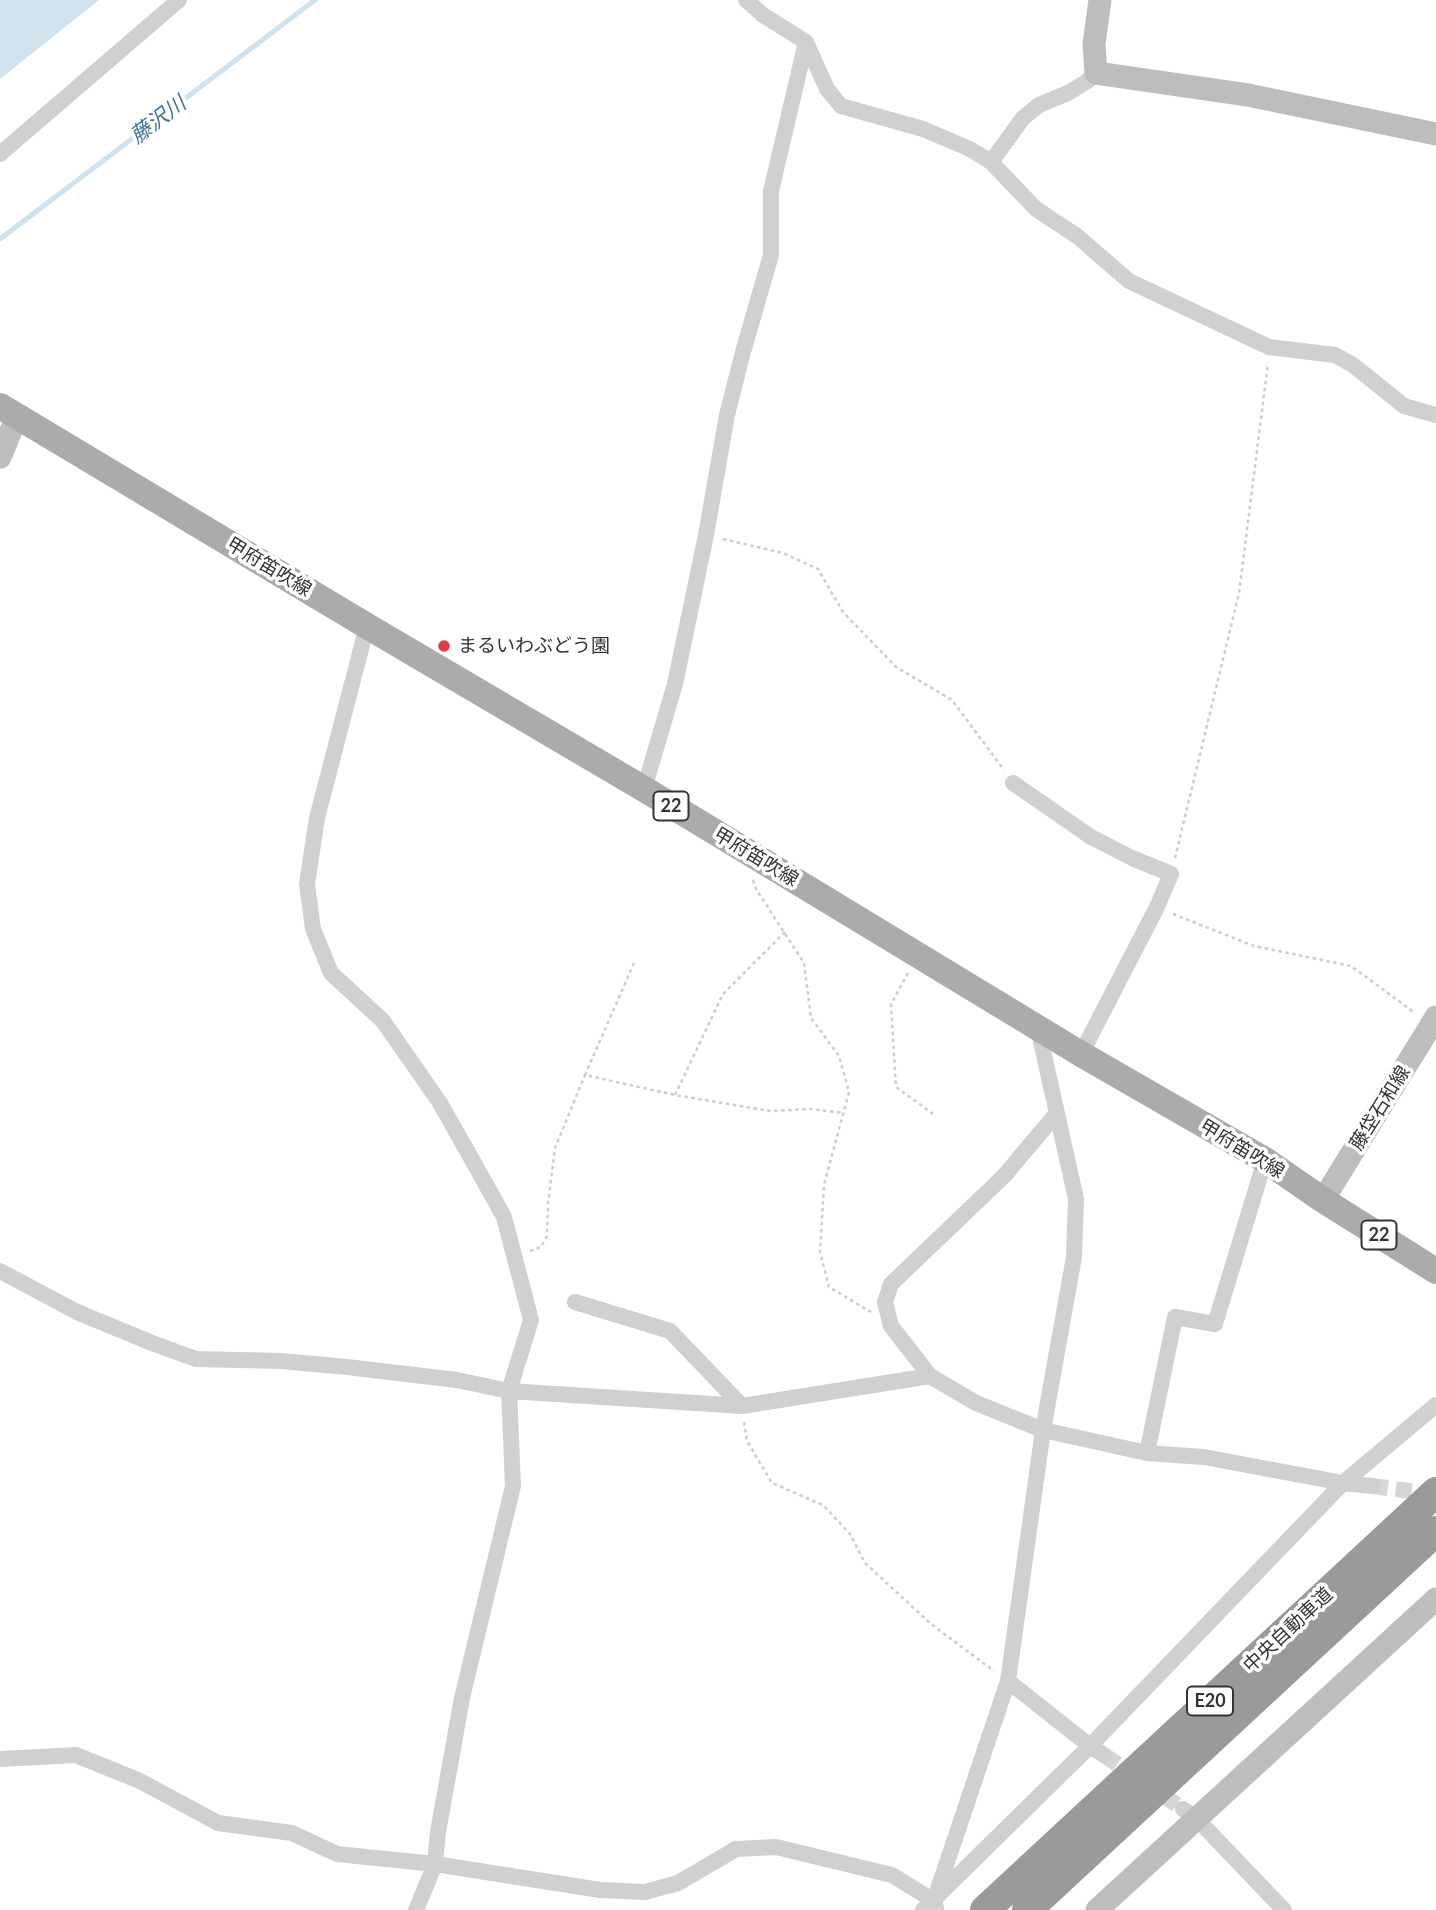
<!DOCTYPE html>
<html>
<head>
<meta charset="utf-8">
<style>
  body { margin:0 }
  canvas { display:block; background:#fff }
</style>
</head>
<body>
<canvas width="1436" height="1910"></canvas>
<script>
const c = document.querySelector('canvas').getContext('2d');
c.lineJoin = 'round';
function fill(path, color) {
  c.fillStyle = color;
  c.fill(path, 'evenodd');
}
function toPath(rows) {
  const path = new Path2D();
  for (const r of rows) {
    path.moveTo(r[0], r[1]);
    for (let i = 2; i < r.length; i += 2) path.lineTo(r[i], r[i + 1]);
  }
  return path;
}
function trace(path, color, width, dash) {
  c.strokeStyle = color;
  c.lineWidth = width;
  c.lineCap = dash ? 'butt' : 'round';
  c.setLineDash(dash || []);
  c.stroke(path);
}
function label(font, color, halo, rows, align = 'center') {
  c.font = font + ' Lato,"Noto Sans JP",sans-serif';
  c.lineWidth = 7;
  c.setLineDash([]);
  c.textBaseline = 'middle';
  c.strokeStyle = halo;
  c.fillStyle = color;
  for (const [text, x, y, turn = 0] of rows) {
    c.save();
    c.translate(x, y);
    c.rotate((+turn || 0) * Math.PI / 180);
    c.textAlign = isNaN(turn) ? turn : align;
    if (halo) c.strokeText(text, 0, 0);
    c.fillText(text, 0, 0);
    c.restore();
  }
}
fill(toPath([
  [0,0,99,0,0,79]
]), '#cfe2ee');
trace(toPath([
  [0,239,315,0]
]), '#cfe2ee', 5);
trace(toPath([
  [1372,1486,1434,1494],
  [1104,1755,1183,1809]
]), '#d6d6d6', 16, [16, 8]);
trace(toPath([
  [723,539,783,553,818,569,843,612,896,667,952,700,1004,770],
  [1175,858,1239,593,1268,363],
  [753,880,756,889,804,963,811,1018,839,1056,849,1092,824,1185,820,1252,829,1287,871,1312],
  [1173,914,1254,946,1351,966,1415,1013],
  [634,963,585,1075,675,1095,770,1111,811,1109,844,1113],
  [908,973,891,1004,896,1087,933,1114],
  [675,1095,723,994,785,932],
  [530,1251,541,1247,547,1236,548,1204,555,1148,585,1075],
  [744,1422,747,1441,772,1483,823,1505,850,1534,865,1563,931,1624,994,1671]
]), '#cdcdcd', 2.5, [3.5, 3.5]);
trace(toPath([
  [746,0,763,15,806,42,827,89,841,106,923,129,970,149,991,162,1036,209,1077,236,1129,281,1269,347,1335,355,1353,365,1404,406,1436,415],
  [0,154,179,0],
  [991,162,1023,118,1039,105,1068,93,1086,82,1096,73],
  [367,626,317,818,307,884,313,929,331,973,383,1021,440,1103,479,1172,504,1217,531,1320,509,1391,513,1486,462,1698,438,1832,435,1864,416,1910],
  [1013,783,1091,837,1132,858,1171,874,1157,907,1081,1054],
  [644,789,675,684,706,535,727,415,743,352,771,255,771,191,806,42],
  [0,1271,77,1312,152,1343,196,1359,281,1361,347,1367,457,1380,509,1391,742,1406,930,1376,976,1403,1043,1430,1147,1453,1204,1457,1343,1483,1372,1486],
  [575,1302,670,1331,742,1406],
  [930,1376,891,1326,885,1302,891,1284,1004,1176,1057,1113],
  [1147,1453,1175,1317,1215,1324,1265,1160],
  [1008,1681,1090,1746,1104,1755],
  [0,1759,76,1755,140,1781,218,1823,292,1833,337,1854,435,1864,600,1890,645,1892,678,1883,736,1849,776,1847,892,1875,934,1901],
  [1183,1809,1196,1818,1284,1910],
  [936,1908,934,1901,1008,1681,1043,1430,1074,1257,1076,1199,1038,1028],
  [923,1910,1090,1746,1343,1483,1436,1405]
]), '#d0d0d0', 16);
trace(toPath([
  [1100,0,1094,44,1096,73,1248,95,1436,134],
  [0,457,17,416],
  [1323,1200,1436,1017],
  [1097,1910,1436,1599]
]), '#bdbdbd', 23);
trace(toPath([
  [0,406,367,626,644,789,1081,1054,1265,1160,1323,1200,1436,1271]
]), '#ababab', 26);
trace(toPath([
  [985,1910,1436,1492],
  [1027,1910,1436,1531]
]), '#9a9a9a', 30);
for (const [x, y, r, color] of [
  [444,646,7,"#e63946"]
]) {
  const dot = new Path2D();
  dot.arc(x, y, r, 0, 2 * Math.PI);
  c.fillStyle = color;
  c.fill(dot);
  trace(dot, '#fff', 2.5);
}
for (const [x, y, w] of [
  [671,806,35],
  [1379,1235,35],
  [1210,1701,46]
]) {
  const box = new Path2D();
  box.roundRect(x - w / 2, y - 14.5, w, 29, 5);
  c.fillStyle = '#fff';
  c.fill(box);
  trace(box, '#333', 2);
}
label('bold 18px', '#333', null, [
  ["22",671,806],
  ["22",1379,1235],
  ["E20",1210,1701]
]);
label('19px', '#333', '#fff', [
  ["甲府笛吹線",269,567,31],
  ["甲府笛吹線",756,857,31],
  ["藤垈石和線",1380,1108,-58],
  ["甲府笛吹線",1242,1149,31],
  ["中央自動車道",1288,1630,-43]
]);
label('19px', '#333', '#fff', [
  ["まるいわぶどう園",458,646]
], 'left');
label('italic 21px', '#3f7597', '#fff', [
  ["藤沢川",158,120,-37]
]);
</script>
</body>
</html>
